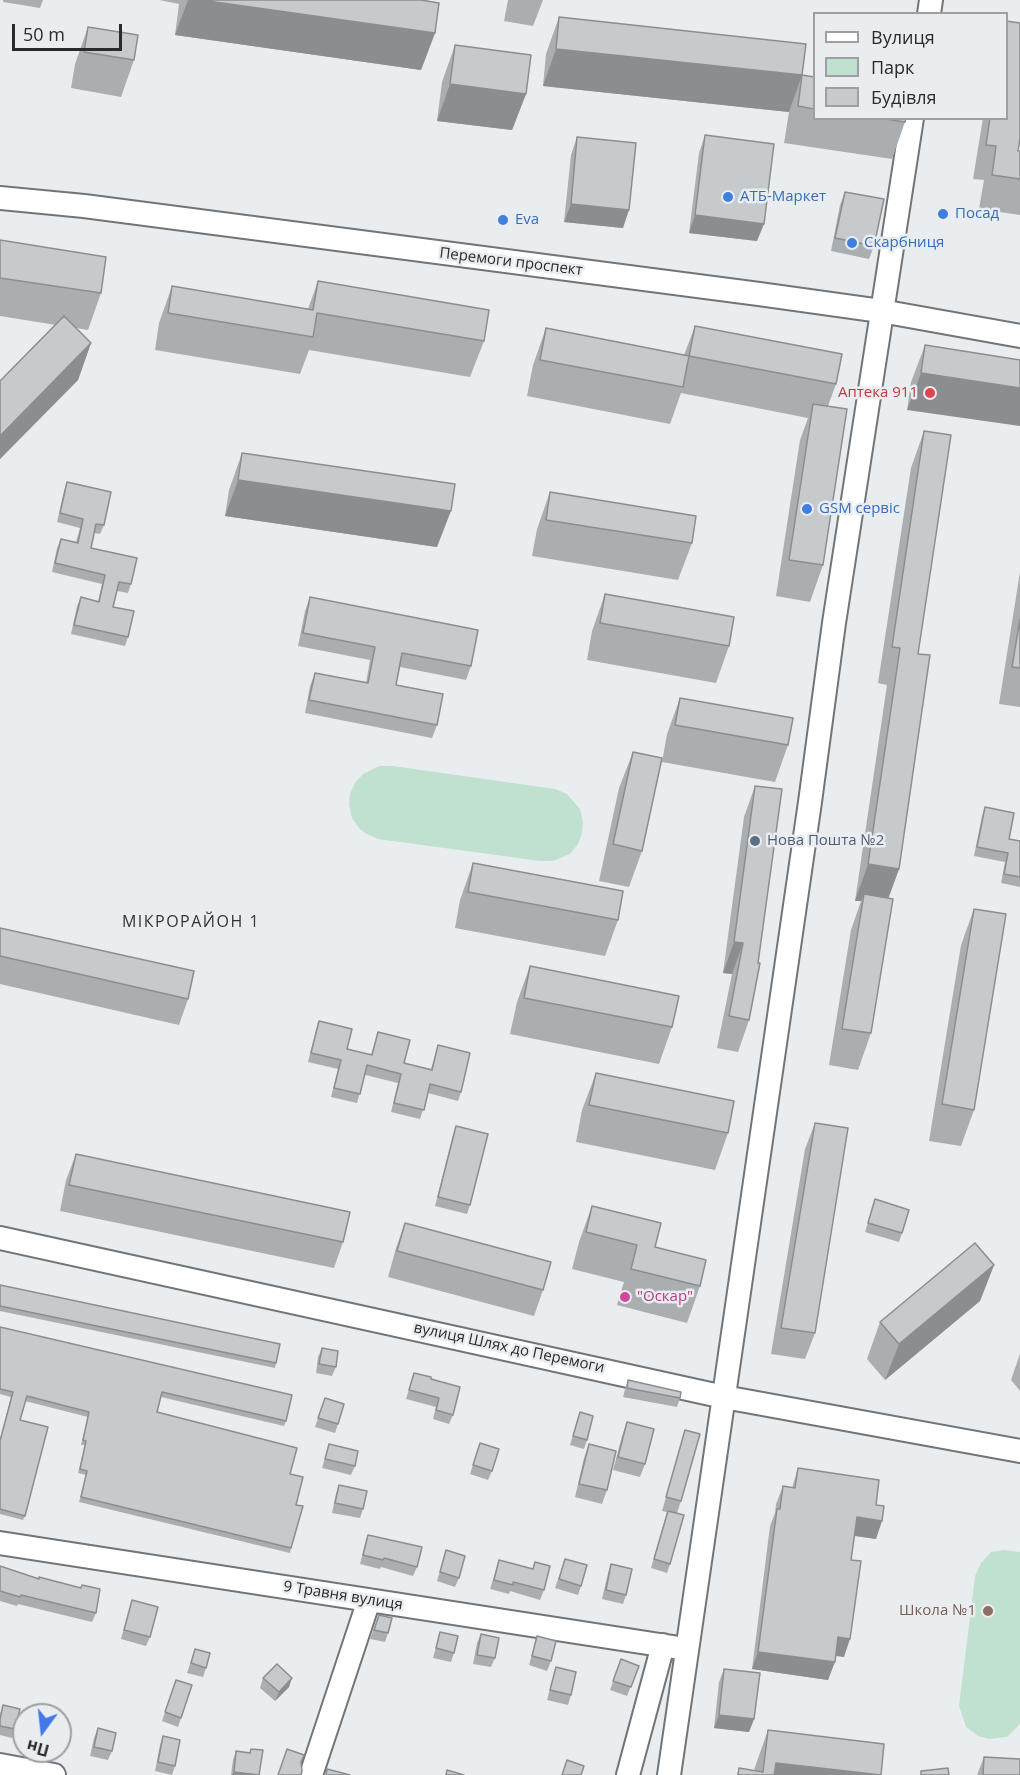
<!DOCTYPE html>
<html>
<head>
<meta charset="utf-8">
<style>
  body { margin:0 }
  #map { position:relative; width:1020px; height:1775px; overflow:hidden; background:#eaedf0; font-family:"Open Sans",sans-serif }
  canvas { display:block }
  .legend { position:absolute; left:813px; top:12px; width:195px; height:108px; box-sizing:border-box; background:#eaedf0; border:2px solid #9d9fa1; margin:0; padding:8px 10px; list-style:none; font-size:18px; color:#292a2b }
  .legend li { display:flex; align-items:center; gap:12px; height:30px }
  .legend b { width:30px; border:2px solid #9d9fa1 }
  .north { position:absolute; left:12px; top:1703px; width:60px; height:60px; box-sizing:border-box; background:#eaedf0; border:2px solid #9d9fa1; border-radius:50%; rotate:195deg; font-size:16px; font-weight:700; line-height:24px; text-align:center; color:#292a2b }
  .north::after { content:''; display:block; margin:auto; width:21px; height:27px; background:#4477e8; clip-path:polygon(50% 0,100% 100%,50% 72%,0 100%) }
  .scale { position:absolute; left:12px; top:24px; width:110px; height:27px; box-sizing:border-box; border:3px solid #292a2b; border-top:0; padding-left:8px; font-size:18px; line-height:21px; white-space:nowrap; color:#292a2b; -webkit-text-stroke:4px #eaedf0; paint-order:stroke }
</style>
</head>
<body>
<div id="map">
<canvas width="1020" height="1775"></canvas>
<ul class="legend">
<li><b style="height:8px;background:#fff"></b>Вулиця</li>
<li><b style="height:16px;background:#c0e1d0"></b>Парк</li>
<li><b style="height:16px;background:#c7cacd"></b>Будівля</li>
</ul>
<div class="north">Пн</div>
<div class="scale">50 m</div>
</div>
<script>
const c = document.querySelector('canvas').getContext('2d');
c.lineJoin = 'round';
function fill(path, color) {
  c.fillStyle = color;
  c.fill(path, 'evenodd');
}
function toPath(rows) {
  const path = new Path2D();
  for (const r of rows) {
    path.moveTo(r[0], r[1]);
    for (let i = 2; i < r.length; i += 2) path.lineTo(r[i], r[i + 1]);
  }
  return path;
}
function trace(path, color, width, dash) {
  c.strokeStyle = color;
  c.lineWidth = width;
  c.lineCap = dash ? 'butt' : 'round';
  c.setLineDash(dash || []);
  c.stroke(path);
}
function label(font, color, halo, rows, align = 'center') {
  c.font = font + ' "Open Sans",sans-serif';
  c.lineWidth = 5;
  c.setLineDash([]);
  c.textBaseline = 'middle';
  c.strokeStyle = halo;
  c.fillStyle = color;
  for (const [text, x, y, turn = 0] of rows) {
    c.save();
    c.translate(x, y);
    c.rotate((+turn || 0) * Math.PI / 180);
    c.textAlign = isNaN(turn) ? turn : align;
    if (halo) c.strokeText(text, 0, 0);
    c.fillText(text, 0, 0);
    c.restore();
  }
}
fill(toPath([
  [379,766,393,766,555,789,567,794,580,809,583,822,582,833,578,844,570,854,553,861,540,861,378,839,365,833,359,828,352,818,349,805,350,794,355,783,363,774],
  [1003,1550,1020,1552,1020,1724,1007,1737,989,1739,978,1736,966,1727,959,1706,975,1576,981,1563,991,1552]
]), '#c0e1d0');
const minor = toPath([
  [929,14,931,0],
  [0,198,84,206,759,294,881,311,1020,336],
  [0,1238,724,1397,1020,1451],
  [0,1543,686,1649],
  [0,1765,54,1775],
  [311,1775,369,1600],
  [628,1775,663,1645],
  [669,1775,810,802,834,623,912,118]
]);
trace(minor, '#727577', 26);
trace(minor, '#fff', 22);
fill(toPath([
  [3,0,43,0,40,8,3,2],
  [159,0,421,0,435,33,421,70,175,35,179,4],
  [508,0,543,0,533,26,504,21],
  [559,17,802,75,814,77,814,118,906,118,905,122,892,159,784,143,789,112,543,86,546,54],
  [88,27,134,60,121,97,71,88,75,64],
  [455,45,526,94,512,130,437,121,442,82],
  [983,118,1006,118,1018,151,1020,151,1020,215,979,209,984,180,973,179],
  [705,135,757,241,689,233,699,153],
  [577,137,623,228,564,222,571,155],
  [845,192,874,246,869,259,831,251,840,205],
  [0,240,101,293,88,330,76,328,91,343,78,380,0,459,0,381,56,325,0,316],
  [318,281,484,341,470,377,309,350,300,374,155,350,159,323,172,286,308,309],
  [695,326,836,384,828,406,823,565,810,602,776,596,800,440,808,418,681,393,670,424,527,396,533,365,546,328,684,355],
  [925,345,1020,360,907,410,911,382],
  [924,431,918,654,899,869,888,898,871,1033,858,1070,829,1065,851,930,861,901,855,901,887,685,878,683,911,468],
  [242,453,437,547,225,516,229,490],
  [67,482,104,525,100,534,94,533,91,548,131,584,128,593,117,591,113,607,128,637,125,646,71,634,77,606,81,597,98,601,102,584,52,572,57,548,61,539,76,542,80,528,57,522,64,491],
  [550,492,692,543,678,580,532,556,537,529],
  [1020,572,1020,707,999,704],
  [605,594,729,646,716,683,587,660,592,631],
  [310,597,471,666,466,680,400,667,396,685,437,725,432,738,305,713,310,686,315,673,366,683,370,660,298,646,305,611],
  [680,698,788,745,775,782,662,762,667,734],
  [633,752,642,851,629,887,599,881,619,788],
  [755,786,749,1020,738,1052,717,1048,732,974,723,973,744,817],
  [985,807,1009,839,1020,841,1020,887,1001,883,1005,862,974,856,982,816],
  [473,863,618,920,605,956,455,928,460,900],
  [974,909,974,1110,961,1146,929,1141,961,945],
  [0,928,188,999,179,1025,0,984],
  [530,966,672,1027,659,1064,510,1034,517,1002],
  [319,1021,347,1049,371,1055,378,1032,404,1063,431,1069,438,1045,461,1092,458,1101,428,1093,420,1119,391,1112,398,1083,365,1075,357,1103,331,1097,338,1069,308,1062,316,1030],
  [596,1073,728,1133,715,1170,576,1142,582,1110],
  [815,1123,815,1333,805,1359,771,1354,805,1149],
  [456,1126,470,1205,467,1214,435,1206,453,1135],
  [76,1154,343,1242,334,1268,60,1211,66,1180],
  [875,1199,902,1233,899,1242,865,1232],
  [592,1206,655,1247,700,1286,687,1323,617,1305,624,1282,572,1269,579,1242],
  [405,1223,543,1290,534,1316,388,1277,396,1248],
  [994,1265,980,1301,885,1380,867,1359,880,1322],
  [0,1285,276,1363,275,1368,0,1311],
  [0,1327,286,1421,284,1426,161,1397,157,1412,290,1474,296,1505,291,1548,290,1553,79,1502,86,1475,78,1473,85,1445,81,1445,88,1417,25,1401,20,1420,25,1516,23,1520,0,1514,0,1439,11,1397,0,1394],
  [322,1348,336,1367,332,1376,316,1373,318,1357],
  [1020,1354,1020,1391,1011,1380],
  [414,1373,431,1379,453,1415,449,1424,433,1419,436,1407,406,1399],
  [628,1380,680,1398,677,1407,623,1397,625,1389],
  [325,1398,338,1424,335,1433,315,1427],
  [580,1412,587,1440,584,1449,570,1445],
  [627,1422,645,1464,640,1477,613,1470,622,1436],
  [685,1430,681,1501,677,1513,670,1564,667,1573,651,1568,667,1512,662,1511,681,1444],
  [480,1443,492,1471,488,1480,470,1474],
  [329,1444,355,1466,351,1475,322,1468],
  [589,1444,607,1490,602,1504,575,1497,584,1458],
  [798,1468,876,1505,876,1539,854,1536,851,1560,844,1657,836,1656,828,1680,752,1669,770,1526,775,1513,776,1504,783,1486,792,1488],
  [339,1485,363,1509,360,1518,332,1513,336,1494],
  [368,1535,417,1567,413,1576,381,1567,380,1569,360,1564,365,1544],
  [446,1550,459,1578,455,1587,437,1581],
  [565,1559,581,1586,578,1595,555,1588],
  [499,1560,533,1569,535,1562,544,1590,540,1600,510,1591,509,1594,490,1589],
  [611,1564,626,1595,623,1604,602,1599,608,1573],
  [0,1566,96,1613,92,1622,18,1604,17,1606,0,1601],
  [132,1600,150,1637,146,1646,121,1639],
  [379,1615,388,1633,385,1642,370,1639],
  [440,1632,454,1653,451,1662,433,1658],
  [481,1634,495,1658,491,1667,473,1664,477,1643],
  [537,1636,551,1661,547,1671,529,1665],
  [195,1649,206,1668,203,1677,187,1673],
  [621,1659,639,1666,627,1696,610,1690],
  [556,1667,571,1695,568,1705,547,1700],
  [724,1669,754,1719,749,1732,714,1728,719,1682],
  [263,1678,289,1687,275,1701,260,1688],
  [176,1680,192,1685,178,1727,162,1721],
  [3,1705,15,1729,12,1738,0,1735,0,1714],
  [98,1728,112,1751,108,1760,90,1756,94,1738],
  [768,1730,881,1775,737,1775,739,1768,754,1771,755,1767],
  [163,1736,175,1766,172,1775,155,1771,160,1745],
  [236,1751,259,1775,231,1775,233,1760],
  [984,1757,1020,1775,977,1775]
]), '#abaeb0');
fill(toPath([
  [188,0,201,0,435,33,421,70,175,35],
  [556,49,802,75,789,112,543,86],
  [450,84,526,94,512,130,437,121],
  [571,204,629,210,623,228,564,222],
  [695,215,764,224,757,241,689,233],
  [91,343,78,380,0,459,0,436],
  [921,373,1020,388,1020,426,907,410],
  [238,480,451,511,437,547,225,516],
  [868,864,899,869,886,905,864,894,861,901,855,901],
  [734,942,743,943,732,974,723,973],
  [994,1265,980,1301,885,1380,899,1344],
  [857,1517,882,1521,876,1539,850,1535],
  [838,1637,850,1639,844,1657,832,1655],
  [758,1652,835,1662,828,1680,752,1669],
  [292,1678,289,1687,275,1701,279,1692],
  [719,1715,754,1719,749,1732,714,1728],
  [776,1763,879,1775,771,1775],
  [234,1772,255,1775,232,1775]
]), '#8b8d90');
const building = toPath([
  [201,0,421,0,439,3,435,33,201,0],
  [559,17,806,44,802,75,556,49,559,17],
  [1006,21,1020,23,1020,138,1018,151,1020,151,1020,179,992,175,996,146,986,145,990,118,1006,118,1006,21],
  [88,27,138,35,134,60,84,52,88,27],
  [455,45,531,55,526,94,450,84,455,45],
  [802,75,814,77,814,109,798,106,802,75],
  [879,118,906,118,905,122,879,118],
  [705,135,774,144,764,224,695,215,705,135],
  [577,137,636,143,629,210,571,204,577,137],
  [845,192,884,199,874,246,835,238,845,192],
  [0,240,106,257,101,293,0,278,0,240],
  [318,281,489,310,484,341,317,313,313,337,168,313,172,286,313,310,318,281],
  [64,316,91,343,0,436,0,381,64,316],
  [695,326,842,354,836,384,689,356,695,326],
  [546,328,689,356,683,387,540,360,546,328],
  [925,345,1020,360,1020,388,921,373,925,345],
  [813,404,847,409,823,565,789,560,813,404],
  [924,431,951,435,918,654,930,655,899,869,868,864,900,648,892,647,924,431],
  [242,453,455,484,451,511,238,480,242,453],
  [67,482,111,492,104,525,96,524,91,548,137,558,131,584,119,582,113,607,134,611,128,637,74,625,81,597,99,602,105,575,55,563,61,539,78,543,83,519,60,513,67,482],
  [550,492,696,516,692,543,546,520,550,492],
  [605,594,734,617,729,646,600,623,605,594],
  [310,597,478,630,471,666,402,653,396,685,443,694,437,725,309,700,315,673,368,683,375,647,303,633,310,597],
  [1020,619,1020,668,1012,667,1020,619],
  [680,698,793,718,788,745,675,725,680,698],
  [633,752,662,758,642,851,613,844,633,752],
  [755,786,782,789,758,963,760,963,749,1020,729,1016,743,943,734,942,755,786],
  [985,807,1014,813,1009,839,1020,841,1020,877,1004,874,1008,853,977,847,985,807],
  [473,863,623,891,618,920,468,892,473,863],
  [864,894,893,899,871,1033,842,1029,864,894],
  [974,909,1006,914,974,1110,942,1104,974,909],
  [0,928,194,971,188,999,0,956,0,928],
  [530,966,679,996,672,1027,524,998,530,966],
  [319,1021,352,1029,347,1049,372,1055,378,1032,410,1040,404,1063,432,1070,438,1045,470,1053,461,1092,430,1084,424,1110,394,1103,401,1074,367,1065,360,1094,334,1088,341,1060,311,1053,319,1021],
  [596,1073,734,1101,728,1133,589,1105,596,1073],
  [815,1123,848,1128,815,1333,781,1328,815,1123],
  [456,1126,488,1134,470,1205,438,1197,456,1126],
  [76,1154,350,1212,343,1242,69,1185,76,1154],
  [875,1199,909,1210,902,1233,868,1223,875,1199],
  [592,1206,661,1223,655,1247,706,1260,700,1286,631,1269,637,1245,586,1232,592,1206],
  [405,1223,551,1262,543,1290,397,1251,405,1223],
  [975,1243,994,1265,899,1344,880,1322,975,1243],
  [0,1285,280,1344,276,1363,0,1306,0,1285],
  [0,1327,292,1395,286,1421,162,1392,157,1412,297,1448,290,1474,303,1477,296,1505,303,1506,291,1548,81,1497,87,1471,80,1469,86,1441,83,1440,89,1412,27,1396,20,1420,48,1427,25,1516,0,1509,0,1441,13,1392,0,1389,0,1327],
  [322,1348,338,1351,336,1367,319,1364,322,1348],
  [414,1373,431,1377,431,1379,460,1387,453,1415,436,1410,439,1398,409,1390,414,1373],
  [628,1380,681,1392,680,1398,627,1388,628,1380],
  [325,1398,344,1404,338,1424,318,1418,325,1398],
  [580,1412,593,1416,587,1440,573,1436,580,1412],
  [627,1422,654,1429,645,1464,618,1457,627,1422],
  [685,1430,700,1434,681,1501,666,1497,685,1430],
  [480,1443,499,1449,492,1471,473,1465,480,1443],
  [329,1444,358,1451,355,1466,325,1459,329,1444],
  [589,1444,616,1451,607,1490,579,1484,589,1444],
  [798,1468,879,1480,876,1505,884,1506,882,1521,857,1517,851,1560,861,1561,850,1639,838,1637,835,1662,758,1652,777,1509,780,1509,783,1486,795,1488,798,1468],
  [339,1485,367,1491,363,1509,335,1503,339,1485],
  [668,1511,684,1515,670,1564,654,1559,668,1511],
  [368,1535,422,1547,417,1567,384,1558,383,1560,363,1555,368,1535],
  [446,1550,465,1556,459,1578,440,1572,446,1550],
  [565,1559,587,1565,581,1586,559,1579,565,1559],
  [499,1560,533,1569,535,1562,550,1566,544,1590,513,1582,513,1585,494,1580,499,1560],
  [611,1564,632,1569,626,1595,606,1590,611,1564],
  [0,1566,39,1579,39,1577,81,1588,82,1585,100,1589,96,1613,21,1595,20,1597,0,1591,0,1566],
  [132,1600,158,1607,150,1637,124,1630,132,1600],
  [379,1615,392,1618,388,1633,374,1630,379,1615],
  [440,1632,458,1636,454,1653,436,1648,440,1632],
  [481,1634,499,1638,495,1658,477,1655,481,1634],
  [537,1636,556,1641,551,1661,532,1656,537,1636],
  [195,1649,210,1653,206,1668,191,1663,195,1649],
  [621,1659,639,1666,631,1687,613,1681,621,1659],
  [277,1664,292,1678,279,1692,263,1678,277,1664],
  [556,1667,576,1672,571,1695,550,1690,556,1667],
  [724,1669,760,1673,754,1719,719,1715,724,1669],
  [176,1680,192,1685,181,1718,165,1712,176,1680],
  [3,1705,20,1709,15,1729,0,1726,0,1719,3,1705],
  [98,1728,116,1733,112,1751,94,1747,98,1728],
  [768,1730,884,1744,881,1775,776,1763,774,1775,738,1775,739,1768,763,1772,768,1730],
  [163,1736,180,1740,175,1766,158,1762,163,1736],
  [251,1749,263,1750,259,1775,234,1772,236,1751,250,1753,251,1749],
  [287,1749,304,1755,301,1762,302,1771,301,1775,278,1775,287,1749],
  [984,1757,1020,1759,1020,1775,983,1775,984,1757],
  [567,1760,584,1766,581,1775,562,1775,567,1760],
  [948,1768,949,1775,921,1775,921,1771,948,1768],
  [327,1769,350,1775,326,1775,327,1769],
  [447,1770,464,1775,446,1775,447,1770]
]);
fill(building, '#c7cacd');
trace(building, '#8b8d90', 1.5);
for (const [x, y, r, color] of [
  [728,197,6,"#3f7fe0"],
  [943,214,6,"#3f7fe0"],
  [503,220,6,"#3f7fe0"],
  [852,243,6,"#3f7fe0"],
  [930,393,6,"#e0444e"],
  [807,509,6,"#3f7fe0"],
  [755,841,6,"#5c6f8a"],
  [625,1297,6,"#d1479c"],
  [988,1611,6,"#8d6e63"]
]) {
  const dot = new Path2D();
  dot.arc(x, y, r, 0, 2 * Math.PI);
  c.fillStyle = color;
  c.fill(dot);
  trace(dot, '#eaedf0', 2);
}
label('15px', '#366cbe', '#eaedf0', [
  ["АТБ-Маркет",740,197],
  ["Посад",955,214],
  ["Eva",515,220],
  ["Скарбниця",864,243],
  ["GSM сервіс",819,509]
], 'left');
label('15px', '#292a2b', '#eaedf0', [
  ["Перемоги проспект",511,262,7],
  ["вулиця Шлях до Перемоги",509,1348,12],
  ["9 Травня вулиця",343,1596,9]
]);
label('15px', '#be3a42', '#eaedf0', [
  ["Аптека 911",918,393]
], 'right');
label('15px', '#4e5e75', '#eaedf0', [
  ["Нова Пошта №2",767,841]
], 'left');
label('15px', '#b23c85', '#eaedf0', [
  ["\"Оскар\"",637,1297]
], 'left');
label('15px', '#785e54', '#eaedf0', [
  ["Школа №1",976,1611]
], 'right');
c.letterSpacing = '1.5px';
label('16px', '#323436', '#eaedf0', [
  ["МІКРОРАЙОН 1",191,922]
]);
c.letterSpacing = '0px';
</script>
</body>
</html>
